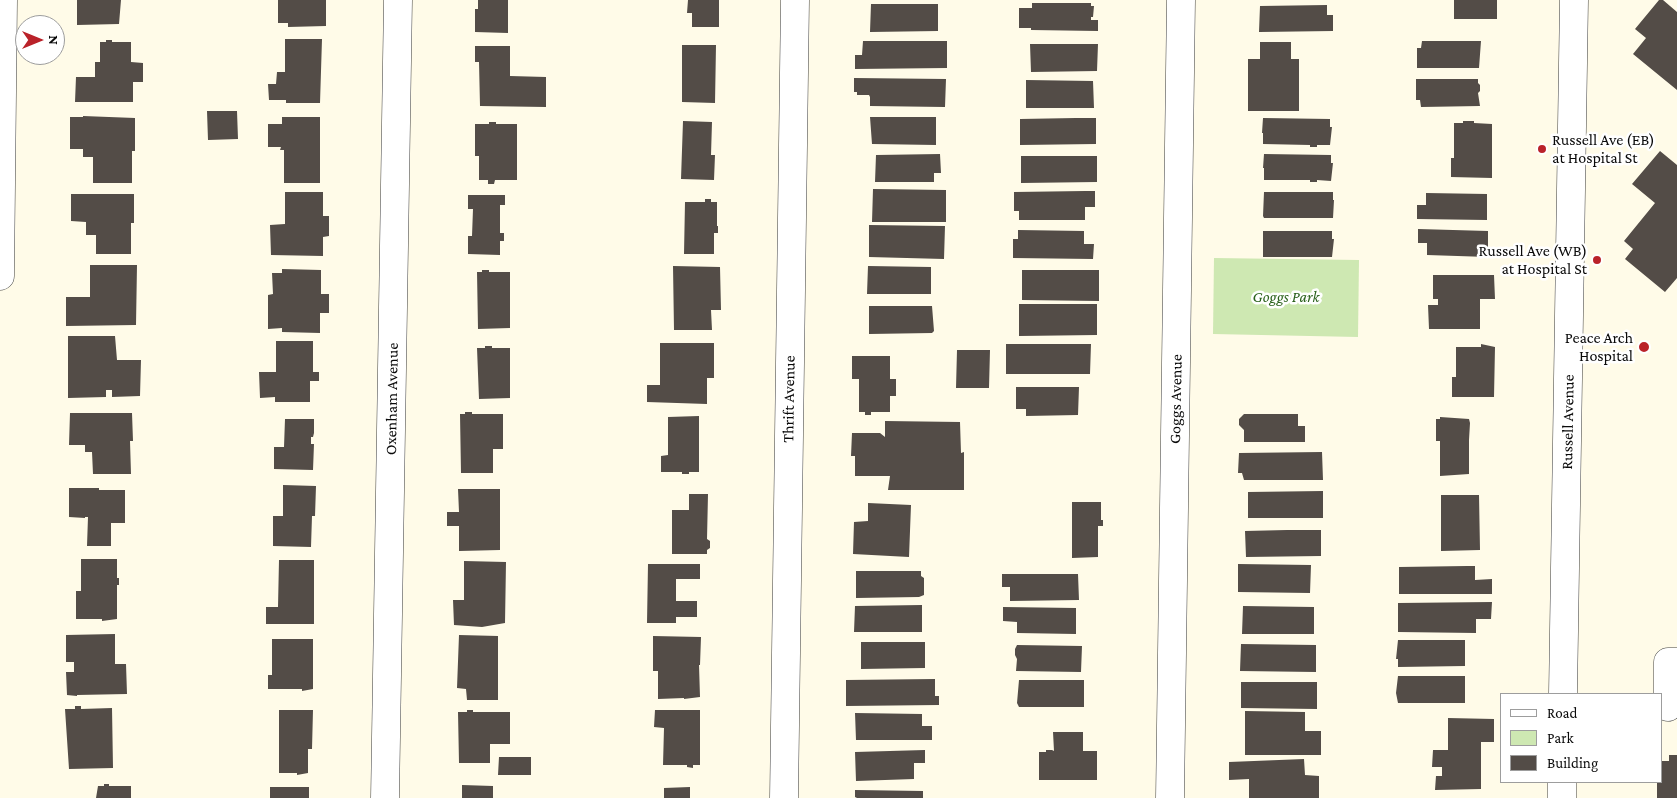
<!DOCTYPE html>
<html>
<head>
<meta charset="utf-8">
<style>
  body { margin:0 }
  #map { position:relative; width:1677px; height:798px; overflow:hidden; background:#fffbe8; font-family:"Crimson Pro",serif }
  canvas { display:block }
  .legend { position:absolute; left:1500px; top:693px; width:162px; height:90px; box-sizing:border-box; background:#fff; border:1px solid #9d9d9d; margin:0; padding:6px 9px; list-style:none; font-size:15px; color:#0a0a0a }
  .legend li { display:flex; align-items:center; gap:10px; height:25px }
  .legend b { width:25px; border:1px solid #9d9d9d }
  .north { position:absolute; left:15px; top:15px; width:50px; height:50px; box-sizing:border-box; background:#fff; border:1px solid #9d9d9d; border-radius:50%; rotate:90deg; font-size:14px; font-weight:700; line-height:20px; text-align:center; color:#0a0a0a }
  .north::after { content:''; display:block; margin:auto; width:18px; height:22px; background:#ba2229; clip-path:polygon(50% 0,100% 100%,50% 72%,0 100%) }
</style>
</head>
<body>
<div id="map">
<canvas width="1677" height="798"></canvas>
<ul class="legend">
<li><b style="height:6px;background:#fff"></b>Road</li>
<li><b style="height:14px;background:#cee8b2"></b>Park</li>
<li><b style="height:14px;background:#534c47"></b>Building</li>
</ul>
<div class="north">N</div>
</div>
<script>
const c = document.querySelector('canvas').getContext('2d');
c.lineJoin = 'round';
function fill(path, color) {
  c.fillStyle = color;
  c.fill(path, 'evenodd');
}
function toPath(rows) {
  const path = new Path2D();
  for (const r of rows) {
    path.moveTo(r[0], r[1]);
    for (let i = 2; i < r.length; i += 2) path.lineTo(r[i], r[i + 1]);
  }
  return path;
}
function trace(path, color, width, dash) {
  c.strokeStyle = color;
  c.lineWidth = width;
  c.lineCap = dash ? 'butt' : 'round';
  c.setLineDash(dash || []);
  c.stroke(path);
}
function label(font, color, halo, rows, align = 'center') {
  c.font = font + ' "Crimson Pro",serif';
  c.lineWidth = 5;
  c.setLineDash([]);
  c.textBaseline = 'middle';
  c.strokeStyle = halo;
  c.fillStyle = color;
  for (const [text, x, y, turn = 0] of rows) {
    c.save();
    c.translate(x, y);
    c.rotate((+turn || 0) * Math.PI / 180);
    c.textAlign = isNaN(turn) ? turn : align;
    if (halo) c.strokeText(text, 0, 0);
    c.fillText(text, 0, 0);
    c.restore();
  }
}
fill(toPath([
  [1214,258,1359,260,1358,337,1213,334]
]), '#cee8b2');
fill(toPath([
  [77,0,121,0,119,24,77,25],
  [278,0,326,0,326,26,288,27,288,23,278,23],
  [478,0,508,0,508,33,475,32,475,9,478,9],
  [688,0,719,0,719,27,692,27,692,13,687,13],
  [1454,0,1497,0,1497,19,1454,19],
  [1659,0,1663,0,1677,12,1677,90,1633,54,1646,38,1635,29],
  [1032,3,1091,3,1091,6,1094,6,1093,17,1091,17,1091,20,1098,20,1098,31,1031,30,1031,28,1019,28,1019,8,1032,8],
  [871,4,938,4,938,31,870,32],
  [1327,5,1327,15,1333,15,1333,31,1259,32,1260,6],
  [285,39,322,39,320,103,286,103,286,100,269,100,268,84,276,84,277,72,285,72],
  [106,40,112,40,112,42,131,42,131,62,143,63,143,82,133,82,133,102,75,102,76,77,95,77,95,62,100,62,100,42,106,42],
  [863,41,947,41,947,68,855,69,855,55,862,55],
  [1422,41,1481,41,1479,68,1417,68,1417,48,1421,48],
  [1260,42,1291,42,1291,59,1299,59,1299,111,1248,111,1248,59,1260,59],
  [1030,44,1098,44,1097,71,1031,72],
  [682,45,716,45,715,103,682,102],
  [475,46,510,46,510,76,546,77,546,107,480,106,479,62,475,62],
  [854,78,946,79,945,107,870,106,870,97,869,95,857,95,857,92,854,92],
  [1416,79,1478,79,1478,83,1480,85,1480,91,1478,93,1480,106,1421,107,1420,100,1416,100],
  [1026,80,1093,81,1094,108,1026,108],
  [207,111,237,111,238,139,208,140],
  [83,116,135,118,135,151,132,151,132,183,93,183,93,157,83,157,83,149,70,149,70,117,83,117],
  [282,117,320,117,320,183,284,183,284,150,280,150,281,147,268,147,268,124,282,124],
  [870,117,936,117,936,145,872,144],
  [1076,118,1096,118,1096,144,1020,145,1020,119],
  [1263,118,1330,119,1330,127,1332,127,1330,145,1317,145,1317,147,1310,147,1310,145,1263,144,1263,133,1262,133],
  [683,121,712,122,711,155,715,155,714,180,681,179],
  [1463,121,1474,121,1474,123,1492,124,1492,178,1451,177,1451,158,1454,158,1454,123,1463,123],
  [489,122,496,122,496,124,517,124,517,180,495,180,494,184,488,184,488,180,479,180,479,156,475,156,475,124,489,124],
  [1660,151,1677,165,1677,278,1665,292,1625,259,1633,249,1624,241,1655,203,1632,184],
  [940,154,941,173,934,173,934,182,875,182,876,155],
  [1264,154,1331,155,1331,163,1333,163,1331,181,1317,180,1317,182,1310,182,1310,180,1264,180,1264,168,1263,168],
  [1021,156,1097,156,1097,182,1021,183],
  [873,189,946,190,946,222,872,222],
  [1085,191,1095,191,1095,207,1085,207,1085,220,1019,220,1019,211,1014,211,1014,192],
  [285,192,323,192,323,216,329,216,329,236,323,237,323,256,271,255,270,225,285,224],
  [1264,192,1333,192,1333,200,1334,200,1333,218,1264,218,1263,216],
  [1426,193,1487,194,1487,220,1417,219,1417,205,1426,205],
  [71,194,134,194,134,223,131,223,131,254,96,254,96,235,86,235,86,222,71,221],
  [468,195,505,195,505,205,500,205,500,233,504,233,504,241,500,241,500,255,468,254,468,236,472,236,473,209,468,209],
  [705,199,711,199,711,202,717,202,717,226,718,226,718,233,714,233,714,254,684,254,685,202,705,202],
  [869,225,945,226,944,259,869,257],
  [1418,229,1488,231,1488,257,1427,255,1427,243,1418,243],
  [1018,230,1084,231,1084,244,1094,244,1093,259,1013,258,1013,239,1018,239],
  [1263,231,1332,231,1332,239,1334,239,1332,257,1263,257],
  [90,265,137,265,136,325,66,326,66,297,90,297],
  [673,266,720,267,721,310,711,310,712,330,674,330],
  [868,266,931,267,931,294,867,294],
  [282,269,321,270,321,294,329,294,329,313,320,313,320,333,282,332,282,328,268,329,268,295,273,294,272,273,282,273],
  [482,270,489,270,489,272,510,272,510,328,478,329,477,272,482,272],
  [1022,270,1099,270,1099,301,1022,300],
  [1433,275,1494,275,1495,299,1480,299,1480,329,1429,329,1428,305,1438,305,1438,299,1433,299],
  [1019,304,1097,304,1097,335,1019,336],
  [869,306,932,306,934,331,932,333,869,334],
  [68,336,115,336,117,360,141,360,140,396,112,397,112,390,106,390,106,397,68,398],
  [276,341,313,341,313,372,319,372,319,381,310,381,310,402,275,402,275,397,260,398,259,372,276,372],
  [660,343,714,343,714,378,707,378,707,404,647,402,647,385,660,385],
  [1006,344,1091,344,1090,374,1006,374],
  [1481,344,1495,347,1494,397,1452,397,1452,377,1456,377,1456,347,1481,347],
  [485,346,492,346,492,348,510,348,510,398,479,399,477,348,485,348],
  [957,350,990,350,989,388,956,388],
  [852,356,890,356,890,379,896,379,896,396,890,396,890,412,871,412,871,415,865,415,865,412,859,412,859,379,852,379],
  [1016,387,1079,387,1078,415,1026,416,1026,409,1016,409],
  [465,412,472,412,472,414,503,414,503,449,493,449,493,473,461,473,460,414,465,414],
  [70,413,132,413,133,441,130,441,131,474,93,474,92,452,85,452,85,445,69,445],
  [1244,414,1298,414,1298,426,1305,426,1305,442,1244,442,1244,430,1239,425,1239,419],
  [699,416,699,472,689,472,689,474,682,474,682,472,661,472,661,456,668,455,668,417],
  [1440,417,1469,419,1470,423,1469,440,1469,474,1440,476,1440,441,1436,441,1436,419,1440,419],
  [285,419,314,419,314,433,313,437,311,437,311,444,314,444,313,470,274,469,274,447,284,447],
  [885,421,960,422,961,453,964,452,964,490,888,490,890,476,855,476,855,456,851,456,852,433,880,433,885,437],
  [1322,452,1323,480,1244,480,1242,473,1238,473,1239,453],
  [283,485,316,486,315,516,312,516,311,547,273,546,273,516,283,516],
  [69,488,99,488,99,490,125,490,125,523,111,523,111,546,87,546,88,517,85,517,85,518,69,517],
  [458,489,500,489,500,550,459,551,459,526,447,526,447,512,459,512],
  [1323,491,1323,518,1248,518,1248,492],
  [689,494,708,494,707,539,710,541,710,548,707,550,707,554,672,554,672,510,689,510],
  [1441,495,1479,495,1480,550,1441,551],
  [1072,502,1101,502,1101,520,1103,520,1103,526,1098,526,1098,557,1072,558],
  [868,503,911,505,909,557,853,554,854,522,868,521],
  [1287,530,1321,530,1321,556,1246,557,1245,531],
  [81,559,117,559,117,578,119,578,119,585,117,585,117,619,102,621,102,619,76,619,76,591,81,591],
  [279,560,314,560,314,624,266,624,266,607,278,607],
  [464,561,506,562,505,623,482,627,454,625,453,600,464,600],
  [648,564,700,564,700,579,676,579,676,601,697,601,697,617,676,617,676,623,647,623],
  [1238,564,1311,565,1310,593,1238,592],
  [1467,566,1475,566,1475,580,1492,579,1492,594,1399,594,1399,567],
  [856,571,921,571,921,576,924,578,924,595,919,597,856,598],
  [1002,574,1078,574,1079,600,1010,601,1010,587,1002,587],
  [1492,602,1491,619,1476,619,1476,633,1398,632,1398,603],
  [922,605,922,632,854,632,855,606],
  [1243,606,1314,607,1314,634,1242,634],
  [1003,607,1076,608,1076,634,1017,633,1017,622,1003,621],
  [115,634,115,664,126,664,127,694,77,695,77,696,67,695,66,672,74,672,74,662,66,662,66,635],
  [459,635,498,636,498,700,467,700,466,689,457,688],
  [653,636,701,637,700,665,699,665,700,697,684,699,684,698,658,699,658,671,653,671],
  [272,639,313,639,313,689,302,691,302,689,268,689,268,675,272,675],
  [1398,640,1465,640,1465,666,1398,667,1398,659,1396,659],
  [861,642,925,642,925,668,861,669],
  [1241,644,1316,645,1316,672,1240,671],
  [1017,645,1082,646,1081,672,1016,671,1017,659,1015,655,1015,649],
  [1398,676,1465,676,1465,703,1398,703,1396,693],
  [935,679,935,696,939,696,939,705,846,706,846,680],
  [1019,680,1084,680,1084,707,1019,707,1017,703],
  [1241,682,1317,682,1317,709,1241,708],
  [75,706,81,706,81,709,112,708,113,768,69,769,65,709,75,709],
  [279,710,313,710,312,749,308,749,308,773,297,775,297,773,279,773],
  [467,710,473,710,473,712,510,712,510,744,490,744,490,763,459,763,458,712,467,712],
  [655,710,700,710,700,765,693,765,693,768,687,767,687,765,663,765,664,728,654,727],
  [1245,711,1305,712,1305,731,1321,731,1321,755,1245,755],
  [855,713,922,714,922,726,932,726,932,740,856,740],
  [1448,718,1494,719,1494,742,1481,742,1481,789,1435,790,1436,776,1442,776,1442,767,1432,767,1433,750,1448,750],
  [1053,732,1083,732,1083,751,1097,751,1097,780,1039,780,1039,752,1046,752,1046,750,1052,750,1054,751],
  [925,750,925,763,914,763,914,779,856,781,855,752],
  [1669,755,1677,755,1677,798,1657,798,1657,782,1661,782,1661,761,1669,761],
  [499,757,531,757,531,775,498,775],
  [1304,759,1305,775,1319,776,1319,798,1249,798,1249,779,1229,780,1229,762],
  [104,784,109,784,109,786,131,786,131,798,96,798,98,786,104,786],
  [462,785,493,786,493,798,462,798],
  [270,787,309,787,309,798,270,798],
  [690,787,690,798,664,798,664,788],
  [855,790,923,791,923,798,857,798,855,797]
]), '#534c47');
const minor = toPath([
  [0,276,3,0],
  [1563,694,1574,0],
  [1668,707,1668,662,1677,662],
  [385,798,398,0],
  [784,798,795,0],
  [1170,798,1181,0],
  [1562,798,1562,782]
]);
trace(minor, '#3d3d3d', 29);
trace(minor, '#fff', 28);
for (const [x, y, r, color] of [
  [1542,149,5,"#ba2229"],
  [1597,260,5,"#ba2229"],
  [1644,347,6,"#ba2229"]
]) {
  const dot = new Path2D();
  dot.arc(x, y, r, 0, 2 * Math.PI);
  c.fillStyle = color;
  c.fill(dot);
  trace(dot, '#fff', 2);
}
label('16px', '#0a0a0a', '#fff', [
  ["Russell Ave (EB)",1552,140,"left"],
  ["at Hospital St",1552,158,"left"],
  ["Russell Ave (WB)",1587,251],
  ["at Hospital St",1587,269],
  ["Peace Arch",1633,338],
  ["Hospital",1633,356]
], 'right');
label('italic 16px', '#2a611b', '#fff', [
  ["Goggs Park",1286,297]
]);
label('16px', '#0a0a0a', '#fff', [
  ["Oxenham Avenue",392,399,-89],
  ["Thrift Avenue",789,399,-89],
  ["Goggs Avenue",1176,399,-89],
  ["Russell Avenue",1568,422,-89]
]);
</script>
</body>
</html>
